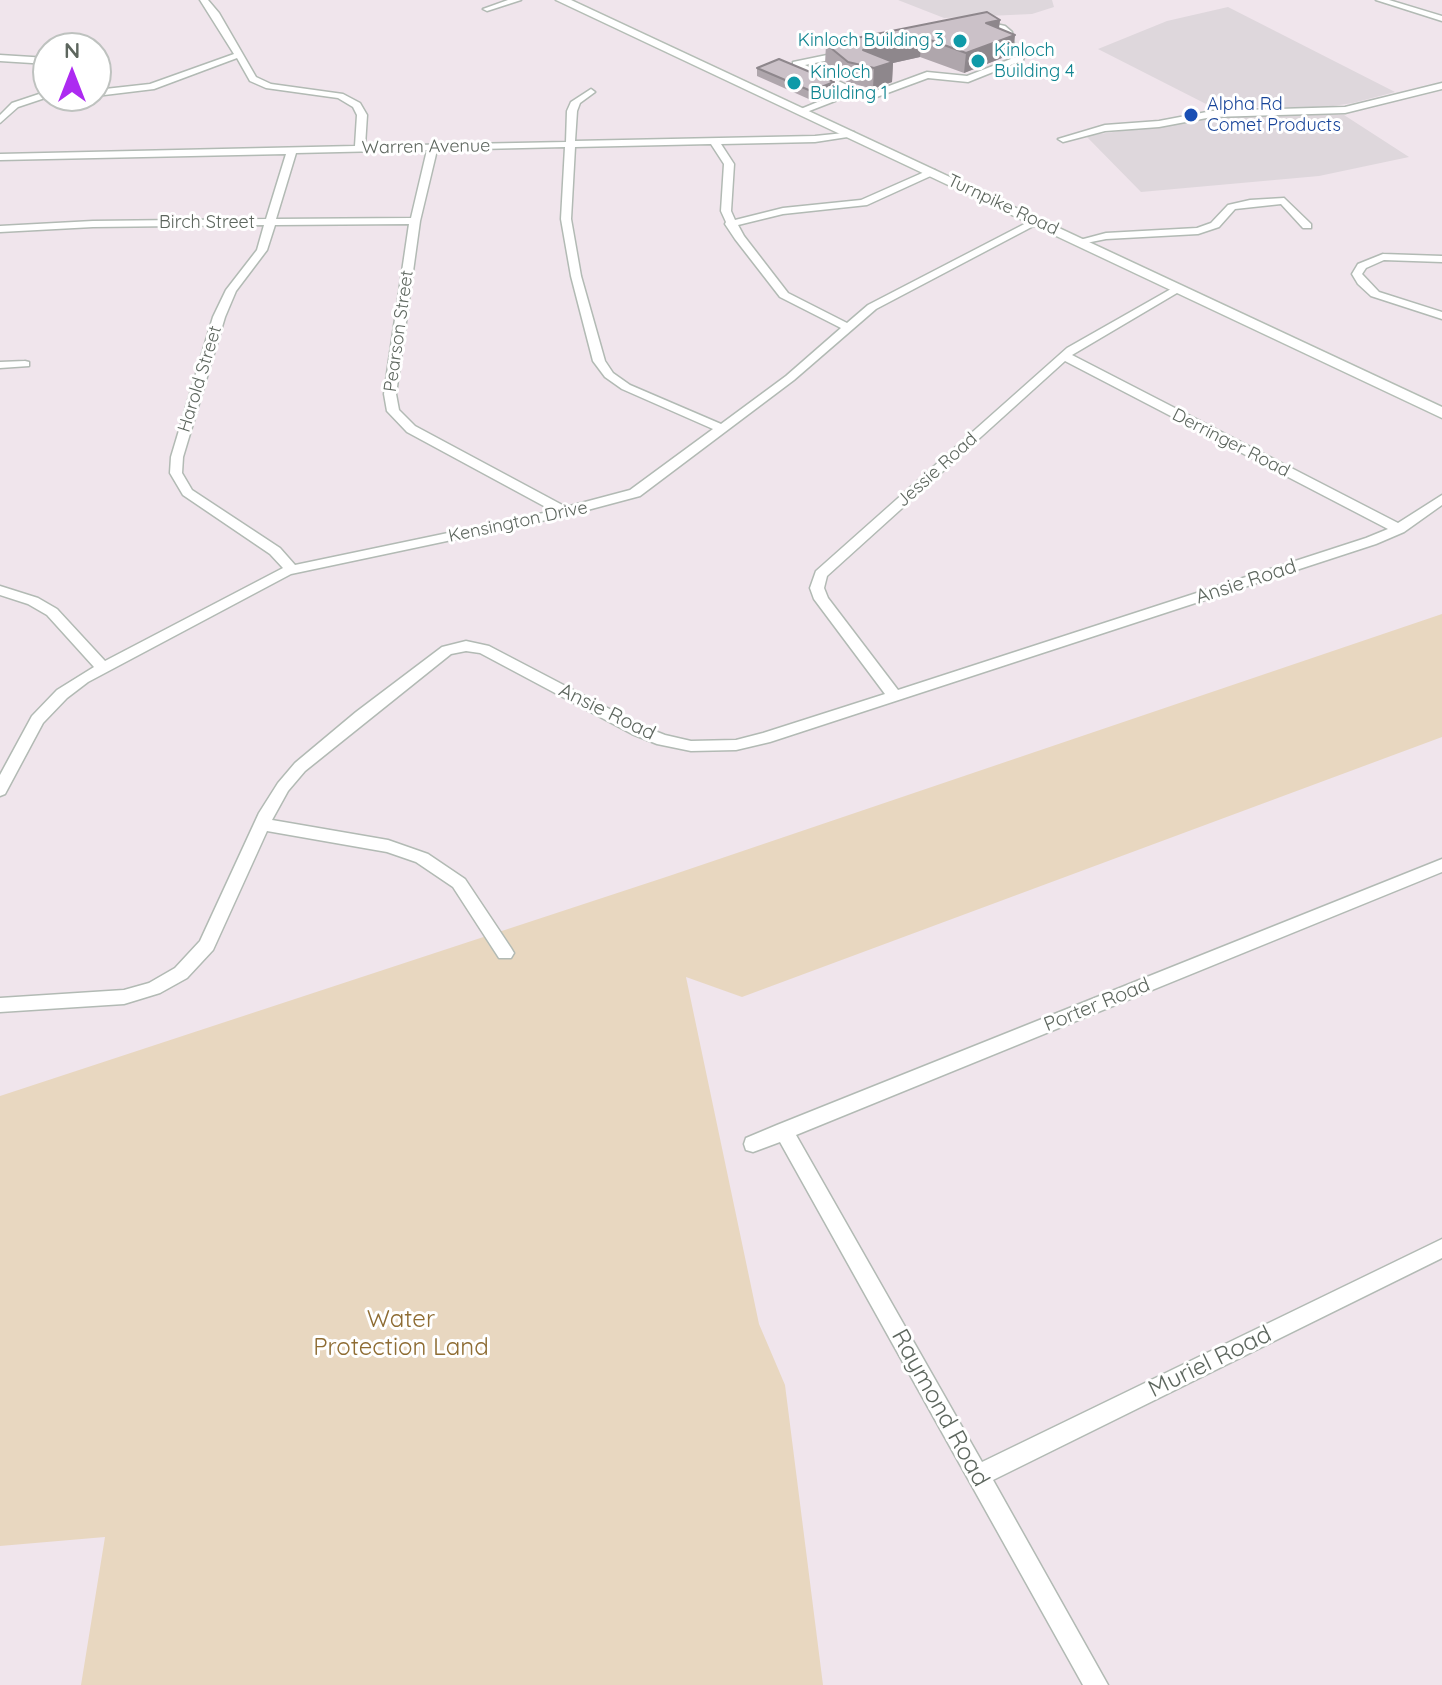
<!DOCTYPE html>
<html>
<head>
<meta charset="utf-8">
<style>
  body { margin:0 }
  #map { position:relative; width:1442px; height:1685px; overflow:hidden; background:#f0e5ec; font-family:Quicksand,sans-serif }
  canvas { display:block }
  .north { position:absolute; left:32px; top:32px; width:80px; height:80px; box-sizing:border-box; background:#fff; border:2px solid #bec2bf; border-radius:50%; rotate:0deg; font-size:22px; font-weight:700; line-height:32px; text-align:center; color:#5d665e }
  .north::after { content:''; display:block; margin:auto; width:28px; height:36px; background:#ad2af1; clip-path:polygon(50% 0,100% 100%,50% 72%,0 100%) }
</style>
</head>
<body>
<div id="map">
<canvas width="1442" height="1685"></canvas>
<div class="north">N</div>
</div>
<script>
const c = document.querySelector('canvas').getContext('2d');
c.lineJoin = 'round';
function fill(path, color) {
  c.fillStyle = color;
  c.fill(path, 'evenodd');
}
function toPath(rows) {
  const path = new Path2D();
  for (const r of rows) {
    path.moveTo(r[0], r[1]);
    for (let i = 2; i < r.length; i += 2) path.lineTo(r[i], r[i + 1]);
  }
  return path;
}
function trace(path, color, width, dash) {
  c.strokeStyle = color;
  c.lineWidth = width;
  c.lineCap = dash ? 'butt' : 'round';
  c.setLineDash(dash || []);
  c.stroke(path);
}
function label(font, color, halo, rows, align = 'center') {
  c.font = font + ' Quicksand,sans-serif';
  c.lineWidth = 6;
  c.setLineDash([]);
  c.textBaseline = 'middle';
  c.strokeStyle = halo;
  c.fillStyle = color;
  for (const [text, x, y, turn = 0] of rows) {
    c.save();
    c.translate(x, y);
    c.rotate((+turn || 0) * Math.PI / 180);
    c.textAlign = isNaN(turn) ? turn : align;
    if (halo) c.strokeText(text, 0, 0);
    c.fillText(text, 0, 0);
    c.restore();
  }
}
fill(toPath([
  [898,0,1052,0,1054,7,1032,14,944,18],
  [1228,7,1395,92,1353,103,1319,108,1210,106,1098,49,1167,21],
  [1236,114,1344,115,1409,157,1319,176,1141,192,1086,136]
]), '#ded7dc');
fill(toPath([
  [1442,614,1442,737,742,997,686,977,759,1324,785,1385,823,1685,81,1685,105,1537,0,1546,0,1096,669,876]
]), '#e8d7c0');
const street = toPath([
  [200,0,208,0,219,13,256,77,271,84,343,94,360,103,367,115,365,146,566,142,567,111,571,102,591,89,595,92,580,103,577,111,575,141,815,136,854,132,854,136,815,142,721,144,734,164,731,211,735,220,783,208,861,200,929,170,935,170,935,174,867,205,783,214,738,225,744,236,788,293,847,323,868,305,1034,219,1043,221,876,309,794,380,640,496,565,516,291,574,88,682,67,698,43,723,5,794,0,796,0,775,32,716,57,690,94,667,47,615,28,604,0,595,0,586,38,598,57,609,105,661,283,568,270,554,183,495,170,473,171,457,213,317,226,290,257,250,264,225,93,227,0,232,0,226,93,221,266,219,286,154,0,160,0,154,355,146,357,115,353,107,338,98,266,88,250,81,237,58,154,89,96,96,96,90,150,84,234,54,200,0],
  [711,144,724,164,721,211,726,222,725,224,735,239,780,297,841,328,786,376,721,424,630,385,613,373,605,361,581,276,571,219,575,147,711,144],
  [565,147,561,219,571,276,593,361,605,377,622,389,713,429,630,490,566,507,415,426,399,410,396,394,420,221,437,150,565,147],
  [427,150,411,218,276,219,296,153,427,150],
  [409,224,384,394,387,411,407,432,553,511,295,565,280,548,192,490,182,473,183,457,225,317,236,291,267,250,275,225,409,224],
  [508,0,521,0,487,11,483,9,508,0],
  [1376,0,1389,0,1442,16,1442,21,1376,0],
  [987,22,1005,26,1012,32,1014,45,1025,53,1023,60,968,82,928,78,874,98,853,94,804,113,796,111,844,91,793,66,793,62,987,22],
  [987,28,999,30,1005,35,1006,46,1017,54,1016,57,967,76,927,72,870,93,855,89,805,65,987,28],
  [0,55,48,58,48,64,0,61,0,55],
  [1442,83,1442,89,1345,113,1212,117,1159,127,1105,131,1063,142,1058,139,1105,125,1159,121,1212,111,1345,107,1442,83],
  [48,91,48,96,51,96,18,107,0,123,0,115,12,103,48,91],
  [1284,198,1311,224,1311,228,1303,228,1281,204,1235,209,1219,227,1198,234,1106,239,1081,244,1076,241,1106,233,1197,228,1211,223,1228,205,1250,200,1284,198],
  [1383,254,1442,256,1442,262,1384,260,1366,268,1362,274,1379,292,1442,312,1442,319,1371,296,1358,284,1352,274,1358,264,1383,254],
  [1178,285,1183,288,1182,290,1072,355,1398,523,1442,495,1442,505,1404,532,1376,544,770,742,736,750,691,751,657,744,632,734,480,653,466,651,451,654,305,771,288,791,272,820,388,840,428,854,465,879,511,948,514,953,511,958,499,958,453,887,416,862,387,852,267,831,213,950,187,978,160,993,124,1004,0,1012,0,998,124,990,149,983,175,968,200,941,259,813,278,783,295,763,356,712,442,647,466,641,489,646,642,726,665,735,691,741,736,740,763,733,885,694,814,599,810,588,816,571,1067,348,1178,285],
  [1065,361,1388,529,1366,538,898,690,828,598,824,588,827,576,1065,361],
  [25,361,29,362,29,366,0,368,0,362,25,361],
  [1442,859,1442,872,796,1135,982,1462,1442,1239,1442,1258,993,1480,1108,1685,1083,1685,780,1142,753,1152,746,1150,744,1144,746,1138,777,1125,1442,859]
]);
const secondary = toPath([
  [556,0,571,0,1442,407,1442,418,556,0]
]);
trace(street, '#b2bab4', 3);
trace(secondary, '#b4bdb5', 3);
fill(street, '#fff');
fill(secondary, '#fff');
fill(toPath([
  [1000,20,999,28,1015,35,1012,54,964,73,920,57,893,63,892,82,873,89,847,82,825,64,826,44],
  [757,68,833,91,811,100,757,76]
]), '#afa6ac');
fill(toPath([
  [1000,20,997,40,986,23],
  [1015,35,1012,54,964,73,966,53],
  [922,37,920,57,893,63,892,82,873,89,874,68,863,50],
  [834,82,833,91,811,100,811,91]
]), '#8e878c');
const building = toPath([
  [987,12,1000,20,986,23,1015,35,966,53,922,37,863,50,893,62,874,68,848,62,826,44,987,12],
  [779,59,834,82,811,91,757,68,779,59]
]);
fill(building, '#cbc1c8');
trace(building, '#8e878c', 2);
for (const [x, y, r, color] of [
  [960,41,8,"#0f9aa8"],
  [978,61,8,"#0f9aa8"],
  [794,83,8,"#0f9aa8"],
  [1191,115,8,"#1a4fb4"]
]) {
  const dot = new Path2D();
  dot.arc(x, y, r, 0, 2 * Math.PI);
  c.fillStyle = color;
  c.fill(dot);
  trace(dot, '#fff', 3);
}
label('18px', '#0d838f', '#fff', [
  ["Kinloch Building 3",944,41,"right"],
  ["Kinloch",994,51],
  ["Building 4",994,72],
  ["Kinloch",810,73],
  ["Building 1",810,94]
], 'left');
label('18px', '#164399', '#fff', [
  ["Alpha Rd",1207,105],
  ["Comet Products",1207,126]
], 'left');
label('18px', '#5d665e', '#fff', [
  ["Warren Avenue",426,147,-1],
  ["Turnpike Road",1003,205,25],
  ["Birch Street",207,223],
  ["Pearson Street",399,331,-82],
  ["Harold Street",200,379,-73],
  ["Derringer Road",1231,443,27],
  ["Jessie Road",937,470,-42],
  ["Kensington Drive",518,522,-12]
]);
label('20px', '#5d665e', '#fff', [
  ["Ansie Road",1246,582,-18],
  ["Ansie Road",607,712,26],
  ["Porter Road",1097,1005,-22]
]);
label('24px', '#8e6c33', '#fff', [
  ["Water",401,1320],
  ["Protection Land",401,1348]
]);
label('24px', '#5d665e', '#fff', [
  ["Muriel Road",1210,1362,-26],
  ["Raymond Road",940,1408,61]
]);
</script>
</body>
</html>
